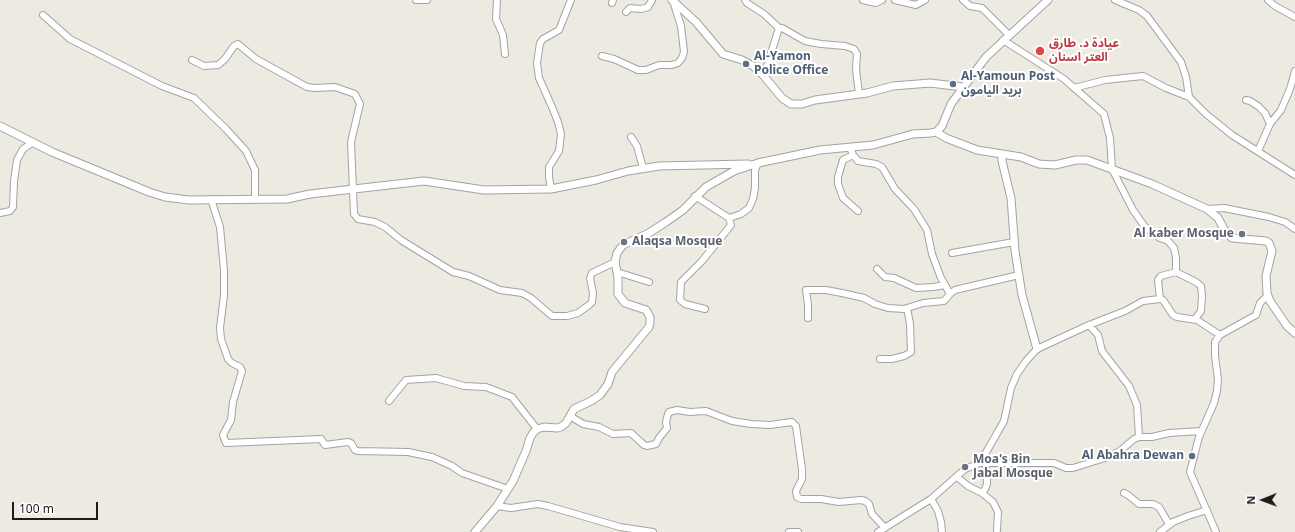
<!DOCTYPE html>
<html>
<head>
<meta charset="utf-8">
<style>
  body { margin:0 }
  #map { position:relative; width:1295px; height:532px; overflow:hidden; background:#edeae2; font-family:"Noto Sans",sans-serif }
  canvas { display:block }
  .north { position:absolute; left:1243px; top:480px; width:40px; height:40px; -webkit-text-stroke:3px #fff; paint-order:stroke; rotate:269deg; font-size:11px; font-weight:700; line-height:16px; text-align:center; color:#1c1c1c }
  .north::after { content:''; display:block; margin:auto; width:14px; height:18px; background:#1c1c1c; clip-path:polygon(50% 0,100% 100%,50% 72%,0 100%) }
  .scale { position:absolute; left:12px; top:502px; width:86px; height:18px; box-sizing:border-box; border:2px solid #1c1c1c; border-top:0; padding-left:5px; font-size:12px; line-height:14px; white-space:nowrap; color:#1c1c1c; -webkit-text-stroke:3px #fff; paint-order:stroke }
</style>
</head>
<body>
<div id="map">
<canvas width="1295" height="532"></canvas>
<div class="north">N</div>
<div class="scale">100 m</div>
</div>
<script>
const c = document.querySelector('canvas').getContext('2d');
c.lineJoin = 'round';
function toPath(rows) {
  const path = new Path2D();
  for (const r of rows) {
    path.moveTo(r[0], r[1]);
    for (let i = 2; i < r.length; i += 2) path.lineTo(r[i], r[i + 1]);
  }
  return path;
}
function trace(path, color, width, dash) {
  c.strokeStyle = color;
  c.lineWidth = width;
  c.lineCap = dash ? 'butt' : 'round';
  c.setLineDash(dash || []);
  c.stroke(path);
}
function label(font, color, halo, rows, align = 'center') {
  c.font = font + ' "Noto Sans","Noto Sans Arabic",sans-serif';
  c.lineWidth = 4;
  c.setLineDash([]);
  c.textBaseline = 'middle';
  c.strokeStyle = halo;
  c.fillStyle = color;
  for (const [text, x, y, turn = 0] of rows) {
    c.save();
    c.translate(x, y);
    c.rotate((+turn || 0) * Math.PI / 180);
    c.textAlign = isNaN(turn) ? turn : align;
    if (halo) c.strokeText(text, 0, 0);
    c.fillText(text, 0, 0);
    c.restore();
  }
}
const minor = toPath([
  [416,0,427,0],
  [497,0,496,19,503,35,505,54],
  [745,0,747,3,764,14,779,28],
  [863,0,876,3,882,0],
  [895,0,916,5,925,0],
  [963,0,970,6,982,8,1009,35],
  [1115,0,1139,10,1147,16,1181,62,1186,77,1189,97,1206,114,1232,135,1295,175],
  [1268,0,1275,6,1295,17],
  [612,3,613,0],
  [626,12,630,8,641,9,648,7,652,0],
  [43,15,70,39,162,86,194,98,226,129,246,151,255,170,255,199],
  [1003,40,1064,79,1104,114,1110,138,1112,169,1133,210,1145,227,1160,238,1168,241,1174,248,1176,258,1176,272,1161,276,1158,280,1160,299],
  [602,56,614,59,638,70,646,70,659,65,672,65,678,63,682,58,684,52,681,26,673,1],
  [192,60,204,66,218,65,225,59,234,46,238,44,256,59,307,87,315,88,335,87,355,94,360,104,351,142,354,214,358,219,375,222,385,227,401,240,453,272,469,276,500,290,522,293,531,298,552,316,567,316,578,313,589,305,592,302,593,293,590,278,592,273,615,262],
  [763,75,767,66,779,28,782,28,805,41,821,44,845,46,854,49,857,54,856,69,859,94],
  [1074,88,1105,80,1143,76,1166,88,1189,97],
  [1246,100,1250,101,1258,106,1265,113,1270,124],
  [631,137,637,146,643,168],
  [850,147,853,155,858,161,876,164,882,167,895,189,914,209,927,230,932,254,941,278,950,294],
  [1258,151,1270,124,1281,110,1290,89,1295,71],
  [853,155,843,160,838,177,838,184,843,198,858,211],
  [551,189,549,177,549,167,559,151,561,134,558,122,552,107,539,78,537,63,540,43,543,39,559,30,571,0],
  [695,196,729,218,731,225,702,261,681,282,680,300,685,304,705,309],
  [211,199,220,227,224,270,224,295,220,328,221,339,228,359,232,363,240,367,242,371,233,402,231,420,223,435,226,443,321,439,325,445,348,442,351,443,355,450,358,451,408,452,432,457,452,466,462,473,508,489],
  [1207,209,1224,208,1269,217,1285,222,1295,229],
  [0,213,10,211,13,207,14,181,17,160,23,149,32,143],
  [729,218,741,214,749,208,753,199,755,188,755,170,758,163],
  [952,253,1014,242],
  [877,269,885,277,894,278,916,288,934,287,945,285],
  [617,272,649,282],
  [1176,272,1196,282,1201,286,1202,296,1201,311,1195,319],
  [808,318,808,305,806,290,826,290,842,293,864,298,875,304,888,308,904,309,923,303,944,301,950,294,955,290,1019,275],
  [1089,325,1098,335,1102,351,1129,386,1137,405,1139,437],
  [880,359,892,359,904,356,911,352,910,324,907,308],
  [389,401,406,380,436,378,464,386,486,387,512,397,537,429],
  [570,416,583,424,599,427,613,434,631,433,644,445,647,446,656,444,659,438,667,428,666,422,668,414,669,412,677,410,690,412,706,411,732,421,751,424,770,425,792,422,796,426,802,469,802,479,796,491,797,497,801,499,821,499,839,502,861,500,865,501,869,504,872,514,885,528],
  [980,463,1004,421,1011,388,1017,374,1026,361,1037,349,1089,325,1125,311,1143,301,1160,299,1163,300,1173,315,1177,317,1197,320,1220,335],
  [957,477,968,486,982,493,985,489,987,484,986,462],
  [982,493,993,502,998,512,997,530],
  [1124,493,1128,495,1139,504,1153,504,1159,507,1169,524],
  [931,499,938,511,941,522,942,532],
  [497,506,511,508,538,504,548,506,620,527,653,532],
  [789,532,798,532],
  [878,532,931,499,965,469,980,463,1054,463,1066,468,1073,468,1108,457,1120,451,1134,439,1139,437,1152,437,1169,433,1201,431],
  [1160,532,1173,522,1188,516,1207,510],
  [1216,532,1190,472,1199,437,1214,403,1217,391,1218,379,1215,356,1215,342,1220,335,1256,315,1260,303,1268,295]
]);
const tertiary = toPath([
  [672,0,696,22,723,54,742,60,753,66,763,75,782,98,791,104,802,104,815,100,867,93,893,86,930,83,963,87],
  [0,126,52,152,149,192,165,197,189,200,287,199,310,194,424,181,484,190,551,189,596,180,628,171,659,166,748,164],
  [936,132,946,138,977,150,1021,157,1039,164,1055,165,1076,160,1087,160,1152,184,1207,209,1218,218,1225,231,1232,238,1266,241,1269,243,1272,251,1266,276,1267,293,1270,301,1287,326,1295,333],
  [1002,154,1002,161,1011,198,1015,251,1022,295,1037,349],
  [475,532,497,506,513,481,526,451,530,438,533,433,537,429,544,427,557,428,561,427,566,423,574,409,591,401,600,395,608,384,612,372,649,327,650,323,650,317,646,310,625,303,618,294,618,277,615,262,617,253,623,245,649,233,666,222,683,210,706,187,734,171,758,163,820,150,873,145,913,134,931,133,936,132,942,126,951,104,986,57,1048,0]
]);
trace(minor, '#a3a3a3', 8);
trace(tertiary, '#a3a3a3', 9);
trace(minor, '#fff', 6);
trace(tertiary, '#fff', 7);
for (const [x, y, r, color] of [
  [1040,51,5,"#e0444e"],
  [746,64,4,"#5c6f8a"],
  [953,84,4,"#5c6f8a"],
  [1242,234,4,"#6b7280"],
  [624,242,4,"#6b7280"],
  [1192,456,4,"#5c6f8a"],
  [965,467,4,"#6b7280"]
]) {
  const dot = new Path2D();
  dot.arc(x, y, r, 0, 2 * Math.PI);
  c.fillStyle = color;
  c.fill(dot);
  trace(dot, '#fff', 1.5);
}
label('bold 12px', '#be3a42', '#fff', [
  ["عيادة د. طارق",1049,44],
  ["العتر اسنان",1049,58]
], 'left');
label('bold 12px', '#4e5e75', '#fff', [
  ["Al-Yamon",754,57],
  ["Police Office",754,71],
  ["Al-Yamoun Post",961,77],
  ["بريد اليامون",961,91],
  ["Al Abahra Dewan",1184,456,"right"]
], 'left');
label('bold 12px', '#5b616d', '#fff', [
  ["Al kaber Mosque",1234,234,"right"],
  ["Alaqsa Mosque",632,242],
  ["Moa's Bin",973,460],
  ["Jabal Mosque",973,474]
], 'left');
</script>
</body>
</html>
